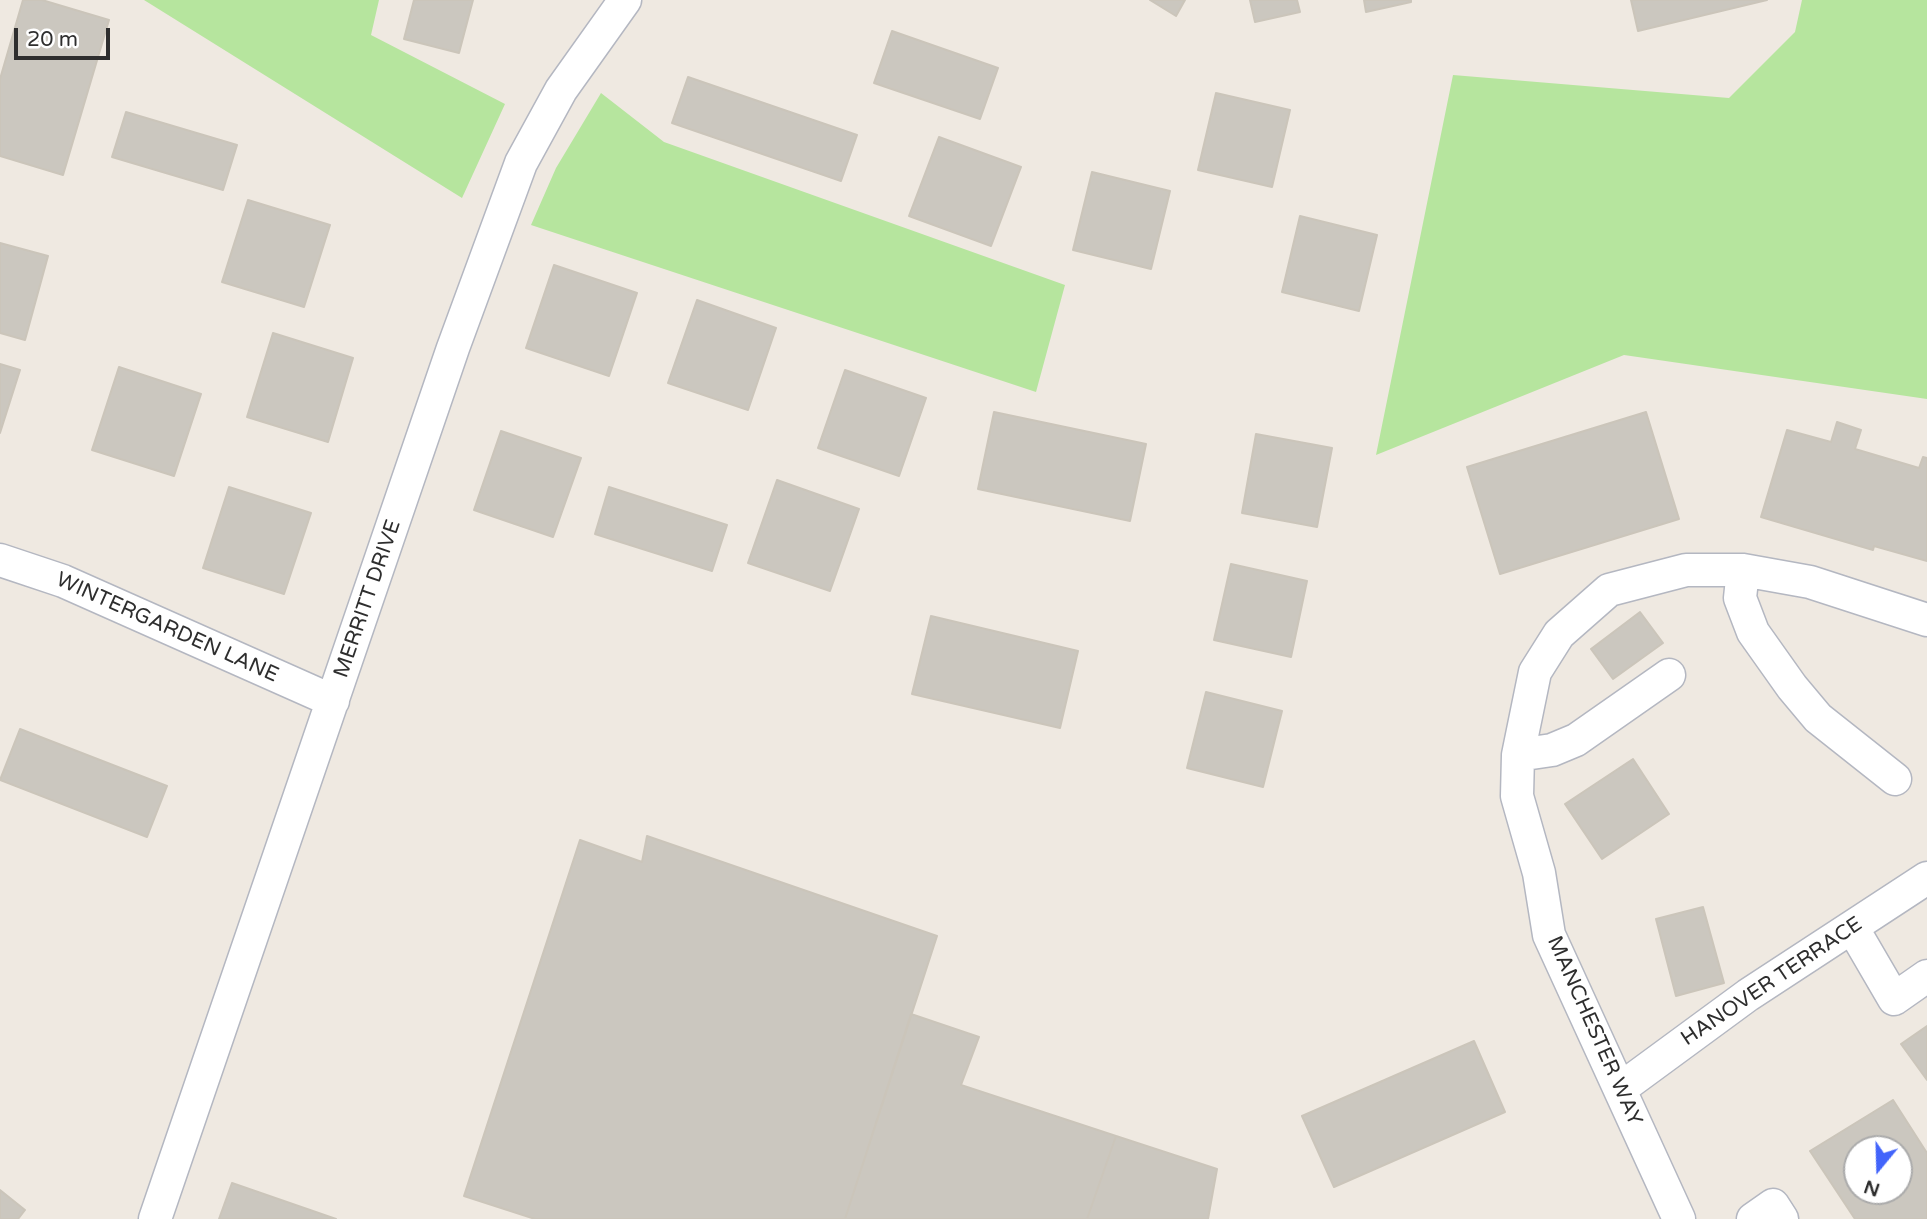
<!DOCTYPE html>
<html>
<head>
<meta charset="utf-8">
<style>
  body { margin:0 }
  #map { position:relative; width:1927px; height:1219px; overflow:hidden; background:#efe9e1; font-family:"Varela Round",sans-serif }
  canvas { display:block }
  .north { position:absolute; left:1843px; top:1135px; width:70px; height:70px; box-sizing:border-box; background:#fff; border:2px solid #ababab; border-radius:50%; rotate:199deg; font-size:19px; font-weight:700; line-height:28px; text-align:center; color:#2e2e2e }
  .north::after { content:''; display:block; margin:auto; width:24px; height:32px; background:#4264fb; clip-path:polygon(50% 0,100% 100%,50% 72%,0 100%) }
  .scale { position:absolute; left:14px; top:28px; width:96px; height:32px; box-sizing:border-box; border:4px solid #2e2e2e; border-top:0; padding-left:9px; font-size:21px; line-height:24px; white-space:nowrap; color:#2e2e2e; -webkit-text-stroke:5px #fff; paint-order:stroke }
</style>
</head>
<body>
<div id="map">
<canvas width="1927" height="1219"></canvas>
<div class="north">N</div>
<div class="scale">20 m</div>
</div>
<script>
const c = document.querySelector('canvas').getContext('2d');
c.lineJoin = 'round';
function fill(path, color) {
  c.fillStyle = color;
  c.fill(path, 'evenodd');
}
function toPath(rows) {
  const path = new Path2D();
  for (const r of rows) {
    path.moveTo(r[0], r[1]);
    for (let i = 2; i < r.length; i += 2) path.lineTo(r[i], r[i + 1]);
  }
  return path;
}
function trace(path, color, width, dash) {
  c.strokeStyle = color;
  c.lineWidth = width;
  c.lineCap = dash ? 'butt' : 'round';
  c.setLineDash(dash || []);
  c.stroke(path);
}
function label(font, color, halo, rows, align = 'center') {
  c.font = font + ' "Varela Round",sans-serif';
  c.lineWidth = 5;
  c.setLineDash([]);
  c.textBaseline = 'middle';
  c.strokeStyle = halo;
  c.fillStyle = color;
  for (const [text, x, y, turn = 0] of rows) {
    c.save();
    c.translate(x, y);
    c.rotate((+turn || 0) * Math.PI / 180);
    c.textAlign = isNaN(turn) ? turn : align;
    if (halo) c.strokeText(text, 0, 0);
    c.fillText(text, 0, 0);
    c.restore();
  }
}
fill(toPath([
  [144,0,379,0,371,35,505,104,462,198],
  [1802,0,1927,0,1927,399,1624,355,1376,455,1453,75,1729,98,1795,32],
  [601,93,664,142,1065,285,1036,392,531,225,556,168]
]), '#b6e59e');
const building = toPath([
  [23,0,42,0,109,20,63,175,0,156,0,79,23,0],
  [414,0,473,0,459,53,404,39,414,0],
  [1150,0,1185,0,1176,16,1150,0],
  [1250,0,1297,0,1300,12,1255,22,1250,0],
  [1364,0,1411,0,1411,2,1366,12,1364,0],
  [1631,0,1767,0,1638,31,1631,0],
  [892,31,998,68,980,119,874,83,892,31],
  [688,77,857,135,841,181,672,123,688,77],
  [1216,93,1290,110,1272,187,1198,170,1216,93],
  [126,112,237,145,223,190,112,157,126,112],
  [939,137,1021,167,991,246,909,216,939,137],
  [1092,172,1170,191,1151,269,1073,250,1092,172],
  [248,200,330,225,304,307,222,282,248,200],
  [1300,216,1377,235,1359,311,1282,292,1300,216],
  [0,243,48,256,25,340,0,333,0,243],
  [554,265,637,293,609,376,526,348,554,265],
  [697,300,776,328,748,410,668,383,697,300],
  [273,333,353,358,328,442,247,417,273,333],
  [0,364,20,370,0,433,0,364],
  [119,367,201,394,174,476,92,450,119,367],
  [845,370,926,398,899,476,818,448,845,370],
  [994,412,1146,444,1130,521,978,489,994,412],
  [1646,412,1679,519,1500,574,1467,467,1646,412],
  [1837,422,1861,430,1855,449,1919,468,1923,457,1927,458,1927,561,1874,546,1873,550,1761,517,1787,430,1831,442,1837,422],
  [501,431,581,458,553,537,474,510,501,431],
  [1256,434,1332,448,1317,527,1242,513,1256,434],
  [777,480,859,509,830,591,748,563,777,480],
  [229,487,311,513,284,594,203,568,229,487],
  [609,487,727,525,712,571,595,534,609,487],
  [1231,564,1307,581,1291,657,1214,640,1231,564],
  [1640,612,1663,643,1613,679,1591,649,1640,612],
  [931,616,1078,651,1060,728,912,694,931,616],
  [1206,692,1282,711,1263,787,1187,768,1206,692],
  [20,729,167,786,147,837,0,780,20,729],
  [1633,759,1669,814,1602,859,1565,804,1633,759],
  [647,836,937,936,845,1219,535,1219,464,1196,580,840,642,862,647,836],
  [1703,907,1724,983,1676,996,1656,919,1703,907],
  [911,1014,979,1037,961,1085,1116,1136,1087,1219,845,1219,911,1014],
  [1927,1026,1927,1080,1901,1044,1927,1026],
  [1474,1041,1505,1112,1334,1187,1302,1116,1474,1041],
  [1893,1100,1927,1153,1927,1219,1855,1219,1810,1151,1893,1100],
  [1857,1149,1899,1149,1899,1191,1857,1191,1857,1149],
  [1116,1136,1217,1169,1208,1219,1087,1219,1116,1136],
  [232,1183,336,1219,219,1219,232,1183],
  [0,1190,25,1210,18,1219,0,1219,0,1190]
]);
fill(building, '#cbc7bf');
trace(building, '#cbc5ba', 2);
const minor = toPath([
  [0,560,63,581,333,701],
  [1743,570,1740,598,1753,632,1792,687,1818,718,1895,779],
  [1518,755,1552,750,1576,740,1669,675],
  [1852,927,1894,999,1927,976],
  [1620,1089,1748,995,1927,878],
  [155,1219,453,348,521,163,561,90,625,0],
  [1679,1219,1549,935,1539,873,1517,796,1518,755,1535,672,1559,634,1609,590,1686,570,1743,570,1810,582,1927,620],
  [1753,1219,1773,1205,1782,1219]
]);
trace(minor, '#b4b7c1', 35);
trace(minor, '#fff', 32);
label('21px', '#2e2e2e', '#fff', [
  ["MERRITT DRIVE",368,599,-71],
  ["WINTERGARDEN LANE",167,628,24],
  ["HANOVER TERRACE",1772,982,-34],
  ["MANCHESTER WAY",1594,1031,66]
]);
</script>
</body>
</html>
